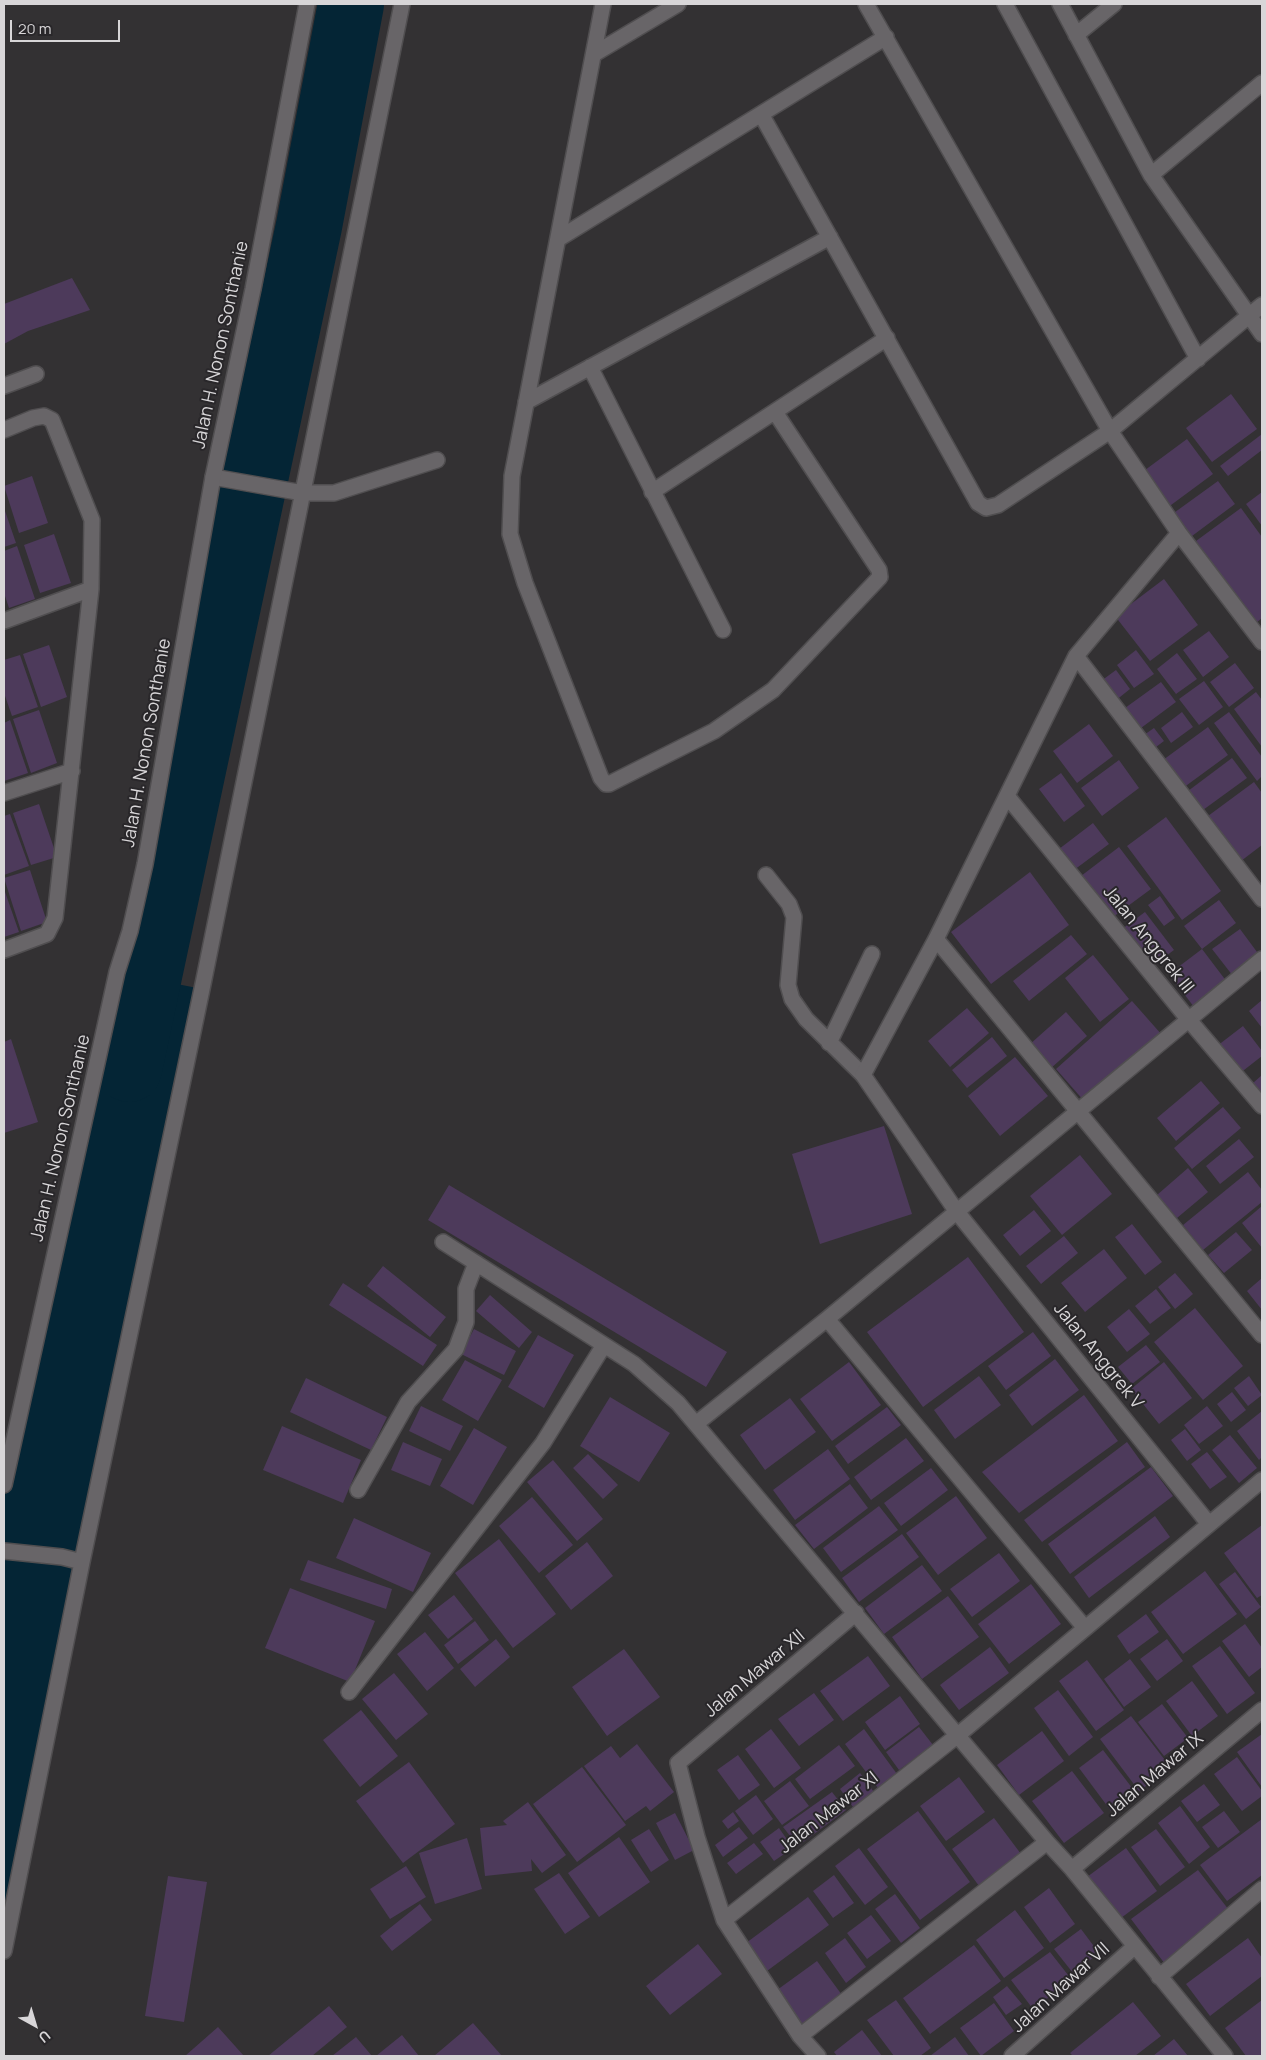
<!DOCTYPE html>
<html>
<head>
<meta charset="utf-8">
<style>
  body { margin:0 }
  #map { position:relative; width:1266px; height:2060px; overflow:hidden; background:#333133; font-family:Manrope,sans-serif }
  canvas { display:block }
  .frame { position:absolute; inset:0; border:5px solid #d8d6d8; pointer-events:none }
  .north { position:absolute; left:10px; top:2000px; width:50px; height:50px; -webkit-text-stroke:4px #29272a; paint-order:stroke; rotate:141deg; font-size:14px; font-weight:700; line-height:20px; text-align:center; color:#d8d6d8 }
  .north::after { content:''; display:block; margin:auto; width:18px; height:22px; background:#d8d6d8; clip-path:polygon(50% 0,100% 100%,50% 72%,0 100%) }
  .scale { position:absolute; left:10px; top:20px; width:110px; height:22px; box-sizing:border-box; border:2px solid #d8d6d8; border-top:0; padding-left:6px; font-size:15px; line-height:18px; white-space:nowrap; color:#d8d6d8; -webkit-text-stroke:4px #29272a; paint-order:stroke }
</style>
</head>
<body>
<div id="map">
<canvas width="1266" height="2060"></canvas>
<div class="frame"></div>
<div class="north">U</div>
<div class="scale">20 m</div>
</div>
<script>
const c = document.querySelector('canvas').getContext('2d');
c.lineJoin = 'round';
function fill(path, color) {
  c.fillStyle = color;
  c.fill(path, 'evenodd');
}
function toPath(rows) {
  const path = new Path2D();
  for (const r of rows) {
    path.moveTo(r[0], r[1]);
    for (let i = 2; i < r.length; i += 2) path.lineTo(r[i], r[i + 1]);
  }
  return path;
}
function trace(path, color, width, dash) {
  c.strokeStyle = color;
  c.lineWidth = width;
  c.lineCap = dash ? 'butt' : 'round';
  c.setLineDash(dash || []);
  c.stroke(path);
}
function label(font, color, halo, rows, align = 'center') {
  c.font = font + ' Manrope,sans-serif';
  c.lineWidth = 4;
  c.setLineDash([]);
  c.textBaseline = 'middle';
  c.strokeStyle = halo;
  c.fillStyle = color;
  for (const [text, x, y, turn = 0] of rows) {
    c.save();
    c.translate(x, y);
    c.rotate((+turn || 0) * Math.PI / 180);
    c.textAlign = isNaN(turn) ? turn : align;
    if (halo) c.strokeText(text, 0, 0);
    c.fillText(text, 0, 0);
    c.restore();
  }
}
fill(toPath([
  [117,972,202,989,4,1951,4,1485]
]), '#042535');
trace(toPath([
  [129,1069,309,226,351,4]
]), '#042535', 66);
fill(toPath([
  [72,278,90,310,28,331,4,344,4,304],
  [1231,394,1257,429,1212,462,1186,428],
  [1262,434,1262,450,1228,476,1220,466],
  [1187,439,1213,474,1167,508,1141,473],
  [32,476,48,523,19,533,4,486],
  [1218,481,1235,504,1188,539,1171,515],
  [1262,492,1262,526,1246,504],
  [4,508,16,543,4,547],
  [1241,508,1262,537,1262,618,1256,623,1196,541],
  [54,534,71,583,40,593,24,545],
  [17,546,35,599,9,608,4,593,4,551],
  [1164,579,1198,625,1150,661,1115,616],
  [1209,631,1229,657,1203,677,1183,650],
  [49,645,67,697,41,707,23,654],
  [1136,650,1154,674,1134,688,1117,665],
  [1177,653,1197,679,1176,694,1157,669],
  [20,655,38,707,12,716,4,693,4,660],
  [1235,663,1254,688,1229,707,1210,682],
  [1116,670,1130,689,1115,701,1101,681],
  [1204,681,1223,707,1199,725,1179,699],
  [1161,682,1176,702,1141,728,1125,708],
  [1256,692,1262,700,1262,747,1234,709],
  [39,710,57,763,31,773,13,719],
  [1182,712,1193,727,1171,743,1161,728],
  [1229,712,1262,757,1262,776,1257,781,1214,723],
  [10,720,28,773,4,781,4,723],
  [1089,724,1113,756,1077,783,1053,751],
  [1208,727,1228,755,1183,788,1163,760],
  [1154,728,1164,741,1152,750,1141,737],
  [1232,758,1247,778,1203,810,1188,791],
  [1119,760,1139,788,1102,816,1081,788],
  [1061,773,1085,806,1064,822,1039,789],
  [1254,782,1262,793,1262,845,1241,861,1208,816],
  [39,804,57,857,31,865,13,813],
  [10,814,29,866,4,875,4,816],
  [1166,817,1221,891,1182,920,1127,846],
  [1093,823,1109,844,1074,870,1059,849],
  [1119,847,1151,889,1113,917,1081,876],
  [30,870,47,922,21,931,4,878],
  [1030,872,1069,925,991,984,951,932],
  [4,889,19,932,4,937],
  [1160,896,1175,918,1164,926,1148,905],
  [1219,900,1236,923,1202,949,1227,982,1194,1007,1169,974,1202,949,1184,926],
  [1145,912,1174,950,1151,967,1122,929],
  [1240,929,1260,956,1233,976,1212,949],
  [1071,935,1087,954,1029,1001,1013,981],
  [1093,955,1129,999,1100,1022,1065,978],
  [1262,1000,1262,1028,1249,1011],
  [1132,1001,1162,1035,1085,1102,1056,1069],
  [967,1008,989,1033,950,1067,928,1041],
  [1066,1012,1087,1036,1050,1069,1029,1045],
  [1243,1026,1262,1051,1262,1056,1239,1074,1217,1046],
  [992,1037,1007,1056,967,1088,952,1070],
  [11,1039,38,1122,4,1133,4,1042],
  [1015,1057,1048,1096,1000,1136,968,1096],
  [1262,1075,1262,1094,1253,1083],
  [1201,1081,1220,1103,1176,1141,1157,1118],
  [1223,1107,1241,1128,1192,1169,1174,1148],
  [884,1126,912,1214,820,1244,792,1154],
  [1239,1139,1254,1157,1220,1184,1206,1166],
  [1080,1155,1112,1194,1062,1235,1030,1196],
  [1188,1168,1208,1192,1177,1218,1157,1195],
  [1248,1172,1262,1190,1262,1202,1203,1250,1183,1225],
  [449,1185,727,1352,706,1387,428,1220],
  [1262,1206,1262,1248,1242,1223],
  [1034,1210,1051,1231,1020,1256,1003,1235],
  [1132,1224,1162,1262,1145,1275,1115,1237],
  [1236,1232,1252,1250,1224,1273,1208,1255],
  [1064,1236,1078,1253,1041,1284,1026,1266],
  [1104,1249,1127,1278,1085,1312,1061,1283],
  [968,1257,1024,1332,923,1407,867,1332],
  [383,1266,446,1317,430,1337,367,1286],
  [1175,1273,1193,1294,1175,1309,1158,1287],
  [1262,1278,1262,1310,1247,1291],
  [343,1283,437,1345,423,1366,329,1305],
  [1156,1289,1171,1308,1150,1324,1135,1306],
  [490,1295,532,1332,519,1348,476,1311],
  [1195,1308,1243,1366,1203,1400,1154,1342],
  [1129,1309,1150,1334,1127,1352,1107,1327],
  [474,1329,516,1351,504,1375,461,1354],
  [1033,1332,1051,1356,1006,1390,988,1366],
  [538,1335,574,1355,544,1408,508,1387],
  [1146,1345,1160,1362,1132,1384,1118,1367],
  [1055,1359,1079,1390,1032,1426,1009,1395],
  [465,1360,502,1380,478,1421,442,1400],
  [849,1362,881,1405,832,1441,800,1399],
  [1164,1362,1192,1398,1159,1424,1131,1389],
  [979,1376,1001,1405,955,1439,934,1410],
  [1249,1376,1262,1395,1248,1406,1234,1388],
  [306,1378,387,1417,371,1450,290,1412],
  [1232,1392,1246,1410,1231,1422,1217,1404],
  [1084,1395,1118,1441,1019,1513,982,1472],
  [610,1397,670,1433,639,1482,580,1446],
  [790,1398,816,1432,765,1470,740,1435],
  [421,1406,463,1426,450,1451,409,1431],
  [1207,1406,1223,1426,1199,1444,1184,1425],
  [887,1407,901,1425,848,1464,835,1446],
  [1262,1411,1262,1457,1259,1460,1237,1431],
  [282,1426,361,1460,343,1503,263,1470],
  [474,1428,507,1447,473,1505,440,1486],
  [1185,1429,1201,1450,1187,1461,1171,1440],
  [1230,1435,1257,1468,1239,1483,1212,1450],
  [906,1438,924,1461,871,1500,854,1477],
  [403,1442,442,1459,430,1486,391,1470],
  [1127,1442,1145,1467,1042,1542,1024,1520],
  [828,1449,850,1479,795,1520,773,1490],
  [1207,1452,1227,1477,1210,1489,1191,1464],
  [588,1454,618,1485,603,1499,573,1468],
  [553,1460,603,1519,577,1541,527,1482],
  [1151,1467,1173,1496,1070,1574,1048,1544],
  [931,1468,948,1490,901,1526,884,1503],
  [850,1484,868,1508,814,1549,795,1525],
  [956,1496,987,1538,938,1575,906,1533],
  [532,1497,573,1545,539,1573,499,1526],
  [879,1506,898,1530,841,1572,823,1548],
  [1155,1516,1170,1537,1089,1598,1074,1577],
  [354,1518,431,1553,413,1592,336,1558],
  [1262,1525,1262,1595,1257,1598,1224,1553],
  [902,1534,919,1557,859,1602,842,1578],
  [499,1539,556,1614,513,1648,455,1573],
  [587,1542,613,1576,571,1610,545,1576],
  [999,1553,1020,1581,972,1617,950,1589],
  [308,1560,392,1589,386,1609,300,1580],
  [922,1565,942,1591,884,1634,865,1608],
  [1205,1571,1237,1614,1183,1654,1151,1612],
  [1235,1572,1261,1607,1246,1619,1219,1584],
  [1031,1584,1061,1624,1009,1664,978,1624],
  [290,1588,375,1621,350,1682,265,1648],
  [454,1595,473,1619,448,1639,428,1615],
  [948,1596,979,1637,922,1679,892,1637],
  [1146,1614,1159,1632,1129,1654,1117,1636],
  [475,1621,489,1640,458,1664,444,1645],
  [1245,1624,1262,1648,1262,1667,1249,1677,1222,1641],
  [425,1632,454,1668,427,1691,397,1654],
  [496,1639,510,1657,475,1687,460,1669],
  [1167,1639,1183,1661,1157,1681,1140,1659],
  [1220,1646,1255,1693,1227,1714,1192,1666],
  [990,1647,1009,1673,959,1710,940,1685],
  [624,1649,660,1697,607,1736,572,1687],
  [868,1656,890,1686,843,1721,820,1691],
  [1130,1659,1151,1687,1124,1707,1104,1679],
  [1087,1660,1124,1710,1096,1731,1059,1681],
  [394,1673,428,1714,396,1740,362,1699],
  [1192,1681,1218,1716,1192,1736,1166,1701],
  [1058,1690,1093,1737,1069,1756,1034,1708],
  [814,1693,834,1720,799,1746,778,1719],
  [900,1696,920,1724,885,1750,865,1722],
  [1162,1704,1188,1738,1164,1756,1138,1722],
  [361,1710,398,1756,360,1787,323,1740],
  [1131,1716,1171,1768,1139,1791,1100,1739],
  [919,1727,933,1745,899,1770,886,1752],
  [771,1729,801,1768,774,1788,745,1749],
  [864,1729,897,1774,878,1788,845,1744],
  [1042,1731,1064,1761,1019,1795,997,1765],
  [1262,1734,1262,1787,1237,1752],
  [637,1744,674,1792,650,1811,646,1806,625,1821,584,1766,611,1746,620,1758],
  [839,1745,855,1766,810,1799,795,1779],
  [1103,1750,1136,1793,1111,1811,1079,1768],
  [738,1755,760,1785,739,1800,717,1770],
  [1237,1757,1262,1791,1262,1796,1242,1811,1214,1774],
  [409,1762,455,1824,403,1863,356,1801],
  [582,1767,626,1825,577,1862,533,1804],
  [1072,1771,1104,1813,1064,1843,1032,1801],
  [860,1773,874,1792,853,1807,840,1789],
  [959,1777,985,1812,946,1841,920,1806],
  [790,1781,809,1806,782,1825,764,1801],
  [1204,1784,1220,1805,1197,1822,1181,1801],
  [832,1792,846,1810,798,1846,783,1827],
  [756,1795,773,1819,753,1835,735,1811],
  [528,1802,566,1855,542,1873,531,1859,532,1871,485,1876,480,1828,507,1825,503,1821],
  [1180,1806,1210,1847,1189,1864,1158,1823],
  [918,1811,970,1882,920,1920,867,1849],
  [1224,1811,1240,1832,1218,1848,1202,1827],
  [733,1812,739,1821,728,1829,722,1821],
  [675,1813,694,1850,675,1860,656,1823],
  [994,1818,1021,1854,979,1886,952,1849],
  [1262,1819,1262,1875,1227,1901,1200,1865],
  [739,1827,748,1838,723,1857,715,1845],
  [779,1828,793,1848,774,1861,760,1842],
  [649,1829,669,1860,651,1872,631,1840],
  [1156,1829,1185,1867,1160,1886,1131,1847],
  [619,1837,650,1882,599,1917,568,1873],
  [467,1838,482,1889,435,1904,419,1853],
  [754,1843,763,1854,736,1874,727,1863],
  [859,1848,888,1887,865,1905,835,1866],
  [1126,1848,1157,1891,1121,1918,1087,1877],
  [406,1866,426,1897,390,1919,370,1889],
  [1198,1870,1232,1914,1165,1964,1131,1919],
  [559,1873,590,1917,565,1934,534,1889],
  [834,1875,854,1903,833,1918,813,1891],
  [168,1876,207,1882,184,2022,145,2016],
  [1049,1888,1075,1924,1050,1943,1024,1907],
  [895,1894,920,1928,901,1943,875,1909],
  [808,1897,829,1925,767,1971,746,1943],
  [420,1904,432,1920,392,1951,380,1936],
  [1015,1910,1044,1948,1004,1978,976,1940],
  [871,1915,891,1941,867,1959,847,1933],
  [1081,1929,1099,1953,1073,1973,1054,1949],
  [845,1938,866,1967,846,1983,825,1953],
  [1248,1938,1262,1958,1262,1976,1210,2016,1186,1984],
  [698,1944,722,1974,670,2015,646,1986],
  [974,1945,1001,1981,930,2034,903,1998],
  [1050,1952,1072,1980,1033,2009,1011,1980],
  [817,1961,842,1995,803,2025,777,1990],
  [1007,1986,1022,2004,1006,2015,993,1997],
  [896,2000,931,2048,920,2056,894,2056,867,2020],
  [1262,2000,1262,2056,1246,2056,1225,2028],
  [1133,2002,1161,2036,1135,2056,1073,2056,1070,2053],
  [994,2003,1014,2031,981,2056,960,2028],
  [329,2006,347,2027,312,2056,268,2056],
  [473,2023,502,2056,434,2056],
  [218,2027,244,2056,185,2056],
  [862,2030,882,2056,837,2056,834,2052],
  [402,2035,419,2056,376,2056],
  [356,2037,372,2056,332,2056],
  [955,2037,969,2056,930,2056],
  [1174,2039,1188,2056,1153,2056]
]), '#4d3a5b');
const lane = toPath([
  [766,875,789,904,794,917,788,985,792,999,806,1019,863,1075],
  [829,1043,872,954]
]);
const street = toPath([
  [603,4,512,476,510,534,525,583,601,778,606,784,609,784,714,731,773,690,880,577,879,570,775,412],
  [866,4,1110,431,1179,533,1262,642],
  [1005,4,1198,359],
  [1060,4,1151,175,1262,334],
  [1076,35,1114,4],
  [594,54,678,4],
  [761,114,978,503,986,508,998,505,1110,431,1262,305],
  [1151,175,1262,83],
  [558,239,886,37],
  [590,367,723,630],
  [4,386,36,374],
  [526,402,830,237],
  [4,430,33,418,44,416,52,420,92,520,91,589,55,918,47,934,4,950],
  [213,477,303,493,334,493,437,460],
  [652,492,887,338],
  [1179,533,1076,656,936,939,863,1075,957,1212,1209,1524],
  [4,621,91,589],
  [1076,656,1262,899],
  [4,793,72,771],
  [1007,796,1189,1020,1262,1106],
  [936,939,1262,1335],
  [443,1242,634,1364,678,1403,1047,1842,1072,1869,1225,2056],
  [827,1319,1085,1628],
  [697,1423,827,1319,1262,959],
  [358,1490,408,1402,456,1349,466,1322,466,1289,476,1263],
  [4,1551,62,1557,82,1562],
  [349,1692,543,1443,604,1345],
  [1072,1869,1262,1710],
  [724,1920,958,1735,1262,1480],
  [4,1951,82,1562,202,989,402,4],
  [1159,1977,1262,1889],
  [800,2036,1047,1842],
  [818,2056,800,2036,724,1920,697,1837,678,1763,856,1613],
  [1012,2056,1134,1947]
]);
const secondary = toPath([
  [4,1485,117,972,130,931,145,864,213,477,253,289,307,4]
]);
trace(lane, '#504e50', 18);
trace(street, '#504e50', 18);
trace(secondary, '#504e50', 18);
trace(lane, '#686568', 15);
trace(street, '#686568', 15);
trace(secondary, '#686568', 15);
label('18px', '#d8d6d8', '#29272a', [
  ["Jalan H. Nonon Sonthanie",221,345,-78],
  ["Jalan H. Nonon Sonthanie",147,743,-80],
  ["Jalan Anggrek III",1148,940,51],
  ["Jalan H. Nonon Sonthanie",61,1138,-77],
  ["Jalan Anggrek V",1098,1356,51],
  ["Jalan Mawar XII",755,1674,-40],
  ["Jalan Mawar IX",1155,1775,-40],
  ["Jalan Mawar XI",829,1813,-38],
  ["Jalan Mawar VII",1061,1988,-42]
]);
</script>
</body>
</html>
